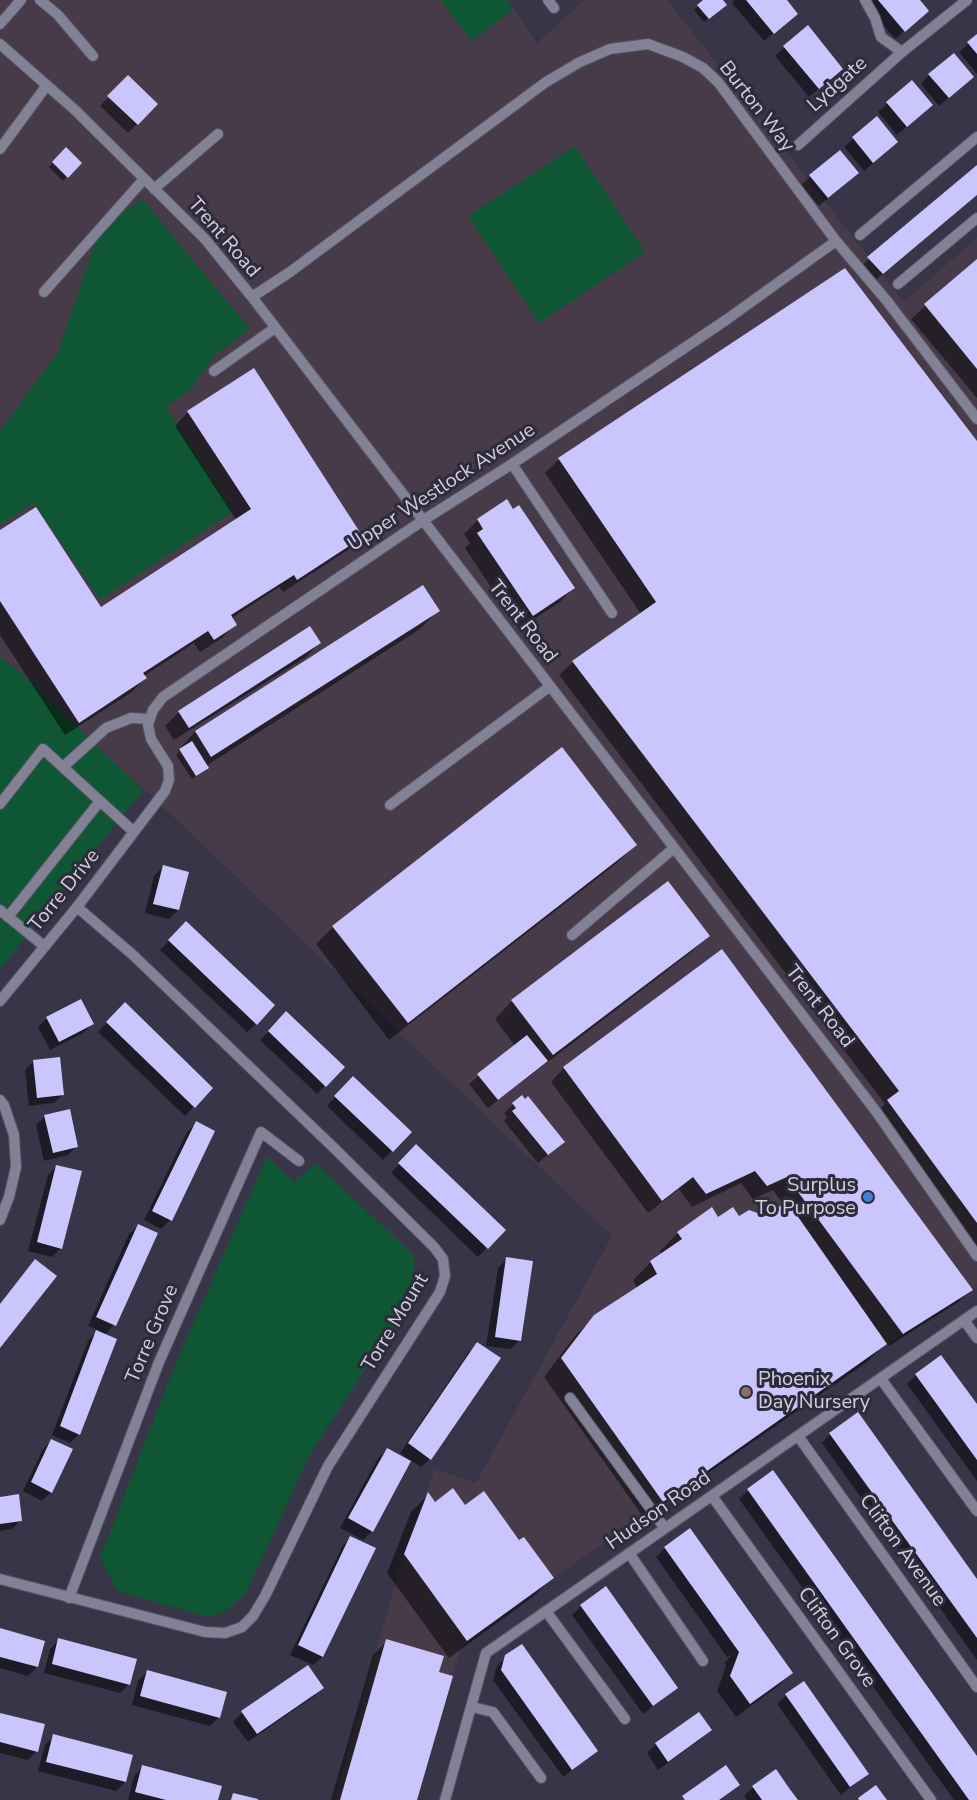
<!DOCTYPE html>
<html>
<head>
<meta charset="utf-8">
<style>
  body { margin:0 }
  canvas { display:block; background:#373547 }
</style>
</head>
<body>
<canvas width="977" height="1800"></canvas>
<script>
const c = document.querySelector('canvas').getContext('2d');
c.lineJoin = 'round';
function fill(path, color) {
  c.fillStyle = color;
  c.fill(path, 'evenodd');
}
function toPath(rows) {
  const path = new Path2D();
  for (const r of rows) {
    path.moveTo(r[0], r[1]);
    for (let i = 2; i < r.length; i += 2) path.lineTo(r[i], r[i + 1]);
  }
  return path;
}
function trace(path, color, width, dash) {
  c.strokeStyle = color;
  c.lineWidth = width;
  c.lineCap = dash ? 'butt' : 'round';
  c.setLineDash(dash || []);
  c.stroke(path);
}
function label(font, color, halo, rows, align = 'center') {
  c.font = font + ' "Nunito Sans",sans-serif';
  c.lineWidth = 6;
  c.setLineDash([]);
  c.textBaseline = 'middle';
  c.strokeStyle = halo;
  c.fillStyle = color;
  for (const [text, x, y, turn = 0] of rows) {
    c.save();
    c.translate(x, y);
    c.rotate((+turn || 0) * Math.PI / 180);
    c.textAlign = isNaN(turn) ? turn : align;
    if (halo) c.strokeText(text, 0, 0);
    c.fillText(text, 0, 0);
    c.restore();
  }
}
fill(toPath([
  [0,0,508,0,537,43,585,0,667,0,904,302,977,238,977,1287,887,1344,554,1578,462,1645,417,1800,334,1800,404,1554,435,1469,476,1483,612,1236,158,802,83,735,20,672,0,657]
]), '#473b49');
fill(toPath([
  [440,0,508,0,514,9,472,41],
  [575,146,645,252,539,323,468,216],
  [142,199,250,329,215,355,192,388,166,407,232,512,100,600,34,503,0,524,0,431,58,352,100,229],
  [0,657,20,672,143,790,0,969],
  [267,1156,294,1182,316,1163,408,1250,414,1257,415,1291,410,1301,309,1456,246,1593,226,1610,214,1616,201,1615,117,1591,100,1558,173,1370]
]), '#0f5634');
fill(toPath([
  [705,0,721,0,721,8,704,22,694,10],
  [735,0,785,0,787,22,764,41,732,3],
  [862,0,918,0,918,20,895,39],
  [807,27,832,77,809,97,775,56],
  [977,36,977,74,959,52],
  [929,75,963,86,939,106,921,84],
  [128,77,156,105,128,133,100,106],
  [912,82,922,114,897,135,878,112],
  [877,118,887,151,864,171,844,147],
  [66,149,80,163,63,181,49,167],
  [839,152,848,182,819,206,801,185],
  [977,167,977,195,873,282,860,267],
  [977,261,977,398,911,319],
  [844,270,977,444,977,1255,875,1115,885,1104,559,675,573,662,641,614,545,473,558,460],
  [188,412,361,537,348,550,283,592,279,587,232,618,235,624,222,638,200,652,194,643,144,676,145,678,132,692,65,735,0,635,0,532,101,609,236,520,175,426],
  [506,501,573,588,560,602,519,629,465,548,470,543,464,534,478,520],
  [423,587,438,611,420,629,206,766,203,771,192,779,176,755,179,752,178,750,195,732],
  [310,628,319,643,306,657,174,740,165,726,179,712],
  [635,845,617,863,389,1040,316,944,333,927],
  [163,867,178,910,169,919,145,913,154,876],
  [186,923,256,1024,247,1032,160,950],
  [708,936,690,953,488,1108,469,1084,515,1046,495,1019,512,1001],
  [722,951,971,1290,957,1303,889,1346,886,1343,867,1362,644,1518,544,1377,576,1335,595,1317,637,1288,633,1280,651,1262,662,1254,660,1251,678,1233,739,1218,766,1218,784,1205,773,1190,753,1199,741,1183,692,1207,679,1189,648,1213,551,1082,564,1068],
  [125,1005,211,1088,185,1116,98,1032],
  [286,1013,343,1067,317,1094,260,1040],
  [47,1018,92,1024,83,1033,50,1050,38,1027],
  [34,1061,63,1094,54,1103,29,1106,25,1070],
  [344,1087,410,1132,383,1160,327,1106],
  [521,1097,563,1141,538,1163,504,1121,507,1117,504,1113],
  [45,1116,77,1146,68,1155,44,1161,36,1125],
  [196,1123,170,1220,161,1229,144,1220,187,1132],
  [416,1146,504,1230,478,1257,391,1173],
  [57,1166,61,1248,52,1257,28,1251,48,1175],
  [138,1226,114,1325,104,1335,79,1434,70,1443,52,1435,88,1341,98,1330,88,1326,129,1234],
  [507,1259,520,1340,511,1349,486,1346,498,1268],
  [477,1344,430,1459,421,1467,410,1460,372,1531,363,1540,340,1528,378,1458,387,1450,407,1461,408,1459,400,1453,468,1353],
  [916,1375,977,1407,977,1481,907,1384],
  [830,1434,977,1582,977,1660,822,1443],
  [52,1440,51,1492,42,1501,23,1491,43,1449],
  [748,1490,977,1758,977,1800,954,1800,739,1499],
  [428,1495,435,1504,465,1507,519,1542,552,1578,534,1596,449,1658,387,1573,411,1512],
  [0,1498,21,1520,12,1529,0,1531],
  [350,1538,374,1549,322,1657,313,1665,290,1655,342,1547],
  [665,1548,791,1673,778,1686,736,1717,717,1691,726,1666,724,1663,733,1654,727,1657,656,1557],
  [581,1606,676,1688,643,1714,572,1615],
  [0,1630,37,1667,28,1676,0,1668],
  [59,1640,129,1684,120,1693,44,1673,50,1649],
  [387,1641,415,1800,331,1800,373,1655],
  [506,1657,596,1751,563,1777,493,1680,497,1666],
  [147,1672,219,1717,210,1726,132,1705,138,1681],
  [322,1688,313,1697,248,1742,233,1722,242,1713],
  [786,1695,867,1774,841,1795,777,1704],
  [0,1714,37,1751,28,1760,0,1753],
  [698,1714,710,1730,701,1739,658,1770,647,1753,656,1744],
  [54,1736,131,1756,125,1782,116,1791,38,1771,45,1745],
  [143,1767,217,1800,128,1800,134,1776],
  [753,1787,796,1800,747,1800,744,1796]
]), '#0007');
fill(toPath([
  [703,0,723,0,727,5,709,19,697,5],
  [746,0,787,0,798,14,774,34],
  [878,0,920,0,929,11,905,32],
  [808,25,843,69,819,89,783,46],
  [977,34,977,54,967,42],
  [954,53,974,77,949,98,928,74],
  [128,75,158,104,138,125,107,96],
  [912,80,933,105,907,127,886,102],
  [877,116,898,142,873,163,852,137],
  [66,147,82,163,68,178,52,162],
  [840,150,859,173,828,198,809,175],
  [977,165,977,195,883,274,867,257],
  [977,259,977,369,924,304],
  [845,268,977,441,977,1223,887,1100,899,1091,572,661,656,602,558,458],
  [254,368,363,537,297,580,294,575,231,615,237,625,214,640,208,631,143,673,147,678,79,723,0,601,0,530,36,507,101,607,251,509,187,411],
  [507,499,513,509,519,505,575,588,533,616,477,533,483,529,477,519],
  [423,585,440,611,211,757,195,731],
  [310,626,321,643,189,728,178,711],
  [192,741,209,768,196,776,179,749],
  [562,747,637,845,408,1023,332,926],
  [163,865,189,872,179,910,153,904],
  [668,881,710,936,553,1055,511,1000],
  [186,921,275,1005,257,1025,168,940],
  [722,949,973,1290,903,1334,787,1177,767,1186,755,1171,706,1194,693,1177,662,1201,563,1067],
  [81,999,94,1024,59,1042,46,1017],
  [125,1002,213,1088,195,1108,106,1022],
  [286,1011,345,1067,326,1087,268,1031],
  [527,1035,548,1061,498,1100,477,1074],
  [60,1057,64,1095,37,1098,33,1060],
  [353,1076,412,1132,393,1152,334,1096],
  [522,1095,525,1099,528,1096,565,1142,548,1155,512,1111,516,1108,512,1103],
  [70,1109,78,1147,53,1153,44,1115],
  [196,1121,215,1131,172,1221,152,1211],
  [416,1144,506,1230,488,1249,398,1163],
  [56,1165,82,1171,62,1249,37,1242],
  [787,1201,887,1344,663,1502,561,1358,594,1315,657,1274,650,1261,682,1239,677,1232,712,1207,718,1217,733,1207,739,1216,749,1210,766,1216],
  [138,1224,158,1233,116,1326,96,1317],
  [506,1257,533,1261,521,1341,495,1337],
  [35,1259,57,1276,0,1348,0,1304],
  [96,1330,117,1339,80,1435,60,1426],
  [477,1342,501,1358,431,1460,408,1443],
  [941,1355,977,1404,977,1460,915,1374],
  [858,1412,977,1579,977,1638,829,1433],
  [51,1439,73,1449,52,1493,31,1482],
  [387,1448,411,1461,373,1532,348,1518],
  [773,1470,977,1756,977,1800,969,1800,747,1489],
  [453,1488,465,1505,484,1491,519,1540,524,1537,554,1578,467,1641,404,1554,428,1492,435,1502],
  [19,1494,22,1521,0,1524,0,1497],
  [690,1528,793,1673,750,1704,730,1676,739,1652,664,1547],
  [350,1536,376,1548,323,1657,298,1645],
  [606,1586,678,1688,653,1706,580,1605],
  [0,1628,45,1641,38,1667,0,1657],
  [58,1638,137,1659,130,1685,52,1664],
  [386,1639,444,1656,439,1672,453,1676,417,1800,340,1800],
  [522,1644,598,1751,572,1770,501,1670,505,1655],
  [308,1665,324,1688,257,1734,241,1711],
  [147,1670,227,1692,220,1718,140,1696],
  [804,1681,869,1774,850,1787,785,1694],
  [699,1712,712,1730,668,1762,655,1743],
  [0,1713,45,1724,38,1752,0,1742],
  [53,1734,133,1755,126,1782,46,1762],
  [142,1765,222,1786,218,1800,166,1800,135,1792],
  [726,1765,740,1785,719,1800,685,1800,682,1796],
  [776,1769,789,1788,798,1800,762,1800,752,1786],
  [876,1785,887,1800,859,1800,858,1798],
  [233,1793,258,1799,258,1800,231,1800]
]), '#cbc5fd');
const minor = toPath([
  [40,0,58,15,93,56],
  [548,0,554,8],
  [0,24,21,0],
  [0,44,75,110,205,239,252,297,875,1110,977,1256],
  [902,52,967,0],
  [798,145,902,52,881,37,875,18,865,0],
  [0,149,47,85],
  [154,189,218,134],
  [860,235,977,137],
  [898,284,977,218],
  [44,292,144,179],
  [252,297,290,272,546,82,580,62,610,49,648,44,683,57,703,68,718,82,836,241,887,301,977,419],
  [214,371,275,328],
  [512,464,612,613],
  [63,767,106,728,131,718,150,719],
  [0,804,43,749,134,832],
  [390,805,549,687],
  [0,910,44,946],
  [8,917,100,801],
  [572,935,674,848],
  [0,1001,77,907,165,791,169,780,168,766,151,739,148,725,153,710,163,697,422,521,512,464,726,320,836,241],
  [0,1100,4,1105,14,1135,16,1167,9,1197,0,1220],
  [964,1320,977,1338],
  [881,1379,977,1511],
  [570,1398,664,1527],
  [798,1436,977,1687],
  [712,1496,931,1800],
  [629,1553,703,1661],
  [0,1579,205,1632,225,1633,242,1627,253,1616,265,1596,328,1466,440,1292,445,1276,443,1259,434,1247,334,1148,133,955,77,907],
  [69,1598,159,1362,261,1132,299,1161],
  [546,1611,625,1719],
  [472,1707,493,1712,541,1778],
  [445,1800,486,1653,977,1311]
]);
trace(minor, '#545361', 12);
trace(minor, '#838196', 10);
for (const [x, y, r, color] of [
  [868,1197,6,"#3f7fe0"],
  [746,1392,6,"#8d6e63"]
]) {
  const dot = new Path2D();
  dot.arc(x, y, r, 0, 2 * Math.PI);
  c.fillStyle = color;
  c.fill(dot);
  trace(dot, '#2d2b3c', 2);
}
label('20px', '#d1d0db', '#2d2b3c', [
  ["Lydgate",838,85,-42],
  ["Burton Way",756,107,52],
  ["Trent Road",223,238,49],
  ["Upper Westlock Avenue",442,488,-33],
  ["Trent Road",522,622,52],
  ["Torre Drive",65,891,-51],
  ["Trent Road",819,1007,52],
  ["Torre Mount",396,1323,-59],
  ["Torre Grove",153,1334,-67],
  ["Hudson Road",659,1511,-35],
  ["Clifton Avenue",902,1551,54],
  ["Clifton Grove",836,1638,54]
]);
label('20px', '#d1d0db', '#2d2b3c', [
  ["Surplus",856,1186],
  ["To Purpose",856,1209],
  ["Phoenix",758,1380,"left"],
  ["Day Nursery",758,1403,"left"]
], 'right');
</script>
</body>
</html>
